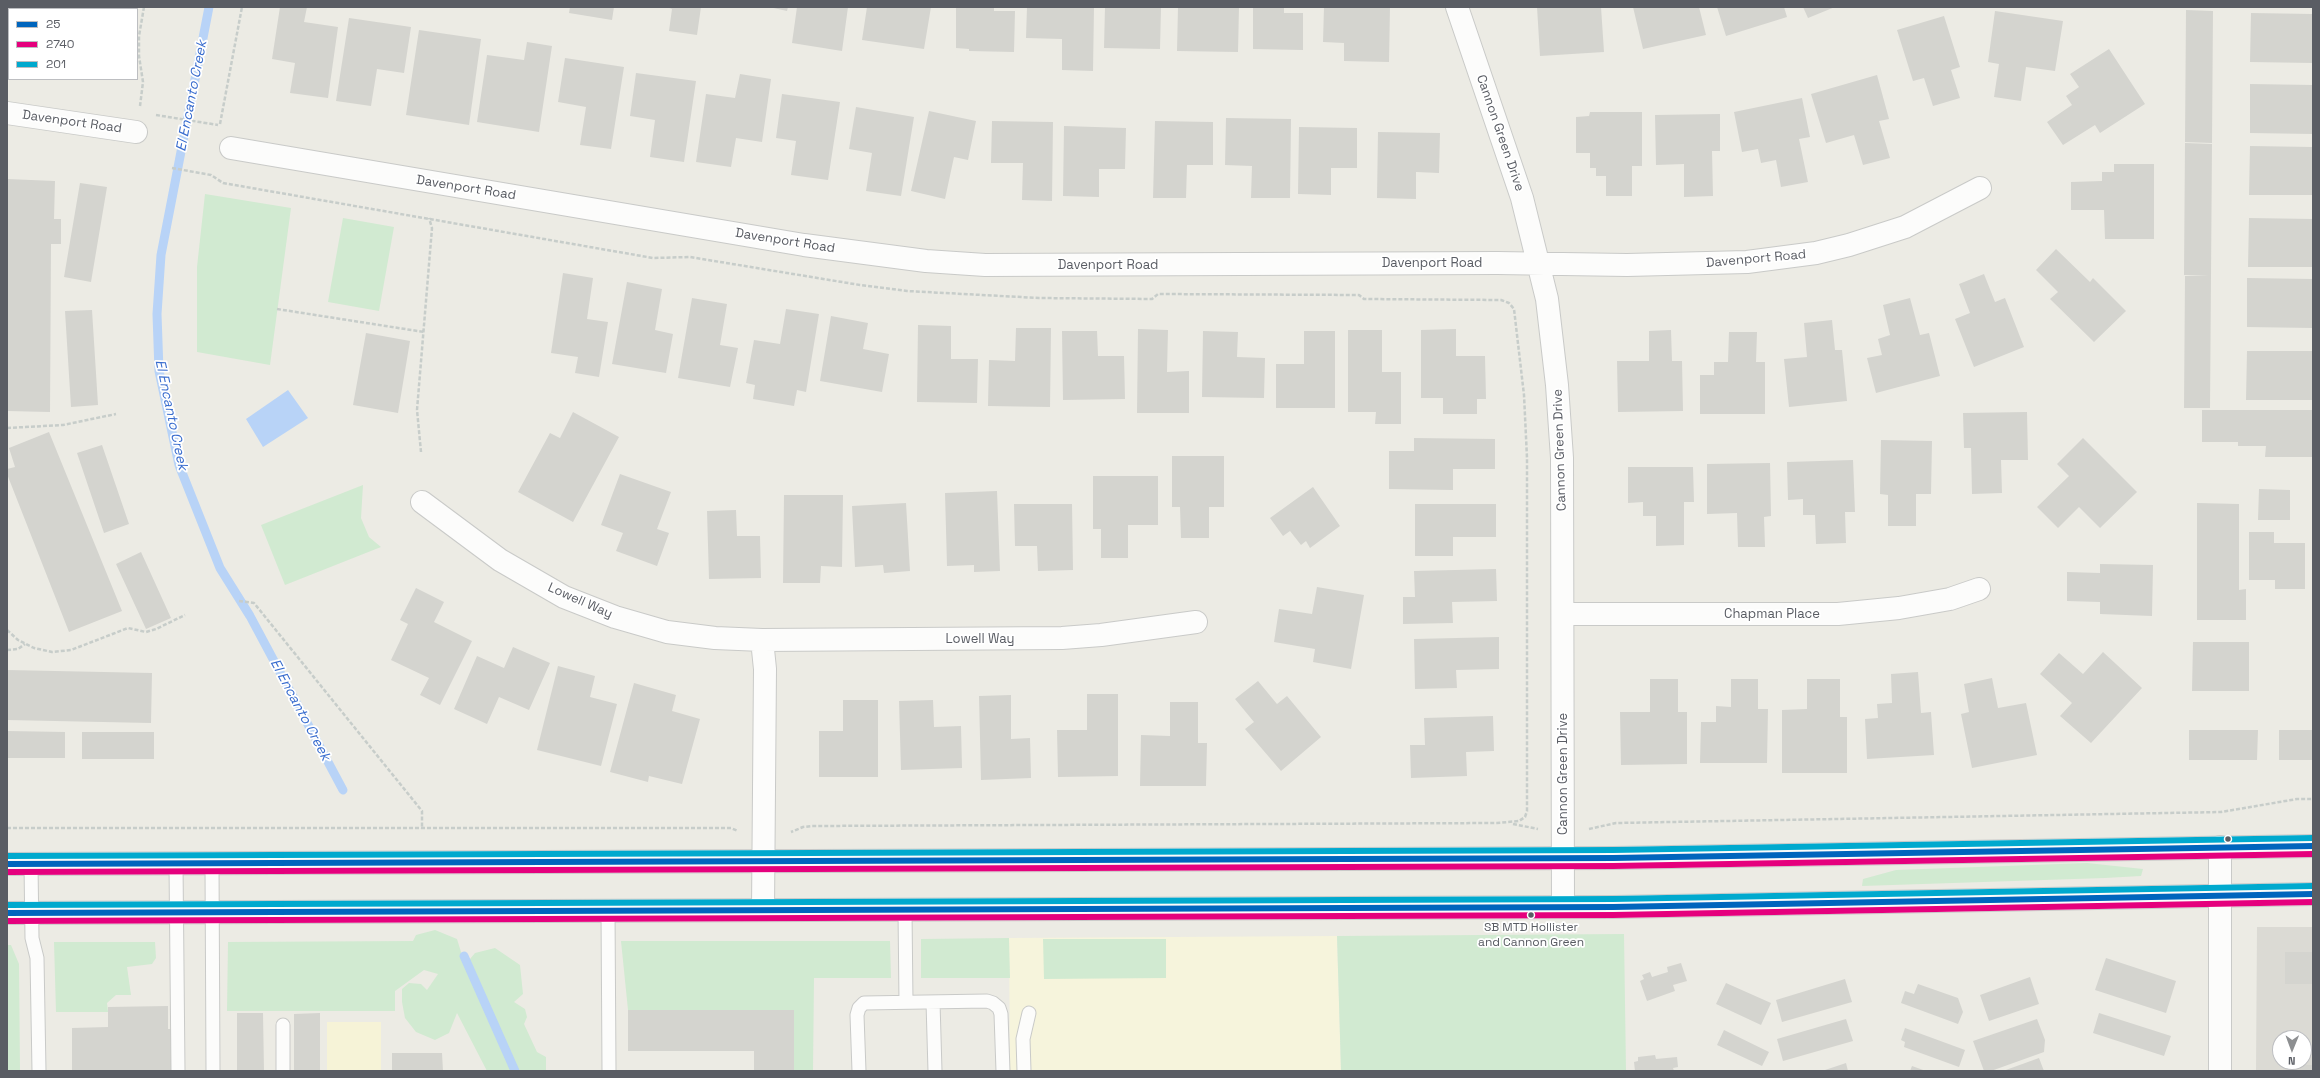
<!DOCTYPE html>
<html>
<head>
<meta charset="utf-8">
<style>
  body { margin:0 }
  #map { position:relative; width:2320px; height:1078px; overflow:hidden; background:#ecebe4; font-family:"Space Grotesk",sans-serif }
  canvas { display:block }
  .frame { position:absolute; inset:0; border:8px solid #5a5d64; pointer-events:none }
  .legend { position:absolute; left:8px; top:8px; width:130px; height:72px; box-sizing:border-box; background:#fff; border:1px solid #bdbec1; margin:0; padding:5px 7px; list-style:none; font-size:12px; color:#5a5d64 }
  .legend li { display:flex; align-items:center; gap:8px; height:20px }
  .legend b { width:20px; border:1px solid #bdbec1 }
  .north { position:absolute; left:2272px; top:1030px; width:40px; height:40px; box-sizing:border-box; background:#fff; border:1px solid #bdbec1; border-radius:50%; rotate:181deg; font-size:11px; font-weight:700; line-height:16px; text-align:center; color:#5a5d64 }
  .north::after { content:''; display:block; margin:auto; width:14px; height:18px; background:#8d8f91; clip-path:polygon(50% 0,100% 100%,50% 72%,0 100%) }
</style>
</head>
<body>
<div id="map">
<canvas width="2320" height="1078"></canvas>
<div class="frame"></div>
<ul class="legend">
<li><b style="height:5px;background:#0065bd"></b>25</li>
<li><b style="height:5px;background:#e5007d"></b>2740</li>
<li><b style="height:5px;background:#00a9ce"></b>201</li>
</ul>
<div class="north">N</div>
</div>
<script>
const c = document.querySelector('canvas').getContext('2d');
c.lineJoin = 'round';
function fill(path, color) {
  c.fillStyle = color;
  c.fill(path, 'evenodd');
}
function toPath(rows) {
  const path = new Path2D();
  for (const r of rows) {
    path.moveTo(r[0], r[1]);
    for (let i = 2; i < r.length; i += 2) path.lineTo(r[i], r[i + 1]);
  }
  return path;
}
function trace(path, color, width, dash) {
  c.strokeStyle = color;
  c.lineWidth = width;
  c.lineCap = dash ? 'butt' : 'round';
  c.setLineDash(dash || []);
  c.stroke(path);
}
function label(font, color, halo, rows, align = 'center') {
  c.font = font + ' "Space Grotesk",sans-serif';
  c.lineWidth = 3.5;
  c.setLineDash([]);
  c.textBaseline = 'middle';
  c.strokeStyle = halo;
  c.fillStyle = color;
  for (const [text, x, y, turn = 0] of rows) {
    c.save();
    c.translate(x, y);
    c.rotate((+turn || 0) * Math.PI / 180);
    c.textAlign = isNaN(turn) ? turn : align;
    if (halo) c.strokeText(text, 0, 0);
    c.fillText(text, 0, 0);
    c.restore();
  }
}
fill(toPath([
  [1337,936,1341,1071,1010,1071,1009,938]
]), '#f6f4dc');
fill(toPath([
  [2257,927,2313,927,2313,1071,2256,1071],
  [2280,1038,2304,1038,2304,1062,2280,1062]
]), '#dbdad4');
fill(toPath([
  [205,194,291,208,270,365,197,352,197,267],
  [343,218,394,227,379,311,328,302],
  [363,485,361,518,369,537,381,547,285,585,261,525],
  [2087,863,2143,869,2141,876,2105,878,1862,886,1863,879,1896,870],
  [435,930,457,939,465,965,475,953,495,948,520,965,523,994,514,1002,525,1009,527,1017,524,1024,537,1052,546,1057,546,1071,487,1071,457,1013,449,1033,435,1040,416,1032,405,1018,402,1002,402,989,409,983,421,984,427,990,438,974,424,970,395,991,395,1011,227,1011,228,942,413,941,416,935],
  [1624,934,1626,1071,1341,1071,1337,936],
  [1009,938,1010,978,921,978,921,939],
  [1043,939,1166,939,1166,978,1044,979],
  [621,941,890,941,891,978,814,978,813,1071,794,1071,794,1010,628,1010],
  [54,942,155,942,156,958,152,964,127,967,131,995,116,995,107,1003,108,1012,56,1012],
  [7,945,11,945,19,964,20,1071,7,1071]
]), '#d1ead1');
fill(toPath([
  [327,1022,381,1022,381,1071,327,1071]
]), '#f6f3d7');
fill(toPath([
  [288,390,308,418,263,447,246,419]
]), '#b8d3f7');
trace(toPath([
  [209,7,161,255,157,314,159,371,179,465,220,568,250,616,343,790],
  [464,956,515,1071]
]), '#b8d3f7', 9);
fill(toPath([
  [26,7,98,7,98,9,26,9],
  [280,7,307,7,304,22,338,27,328,98,290,93,295,63,272,59],
  [570,7,614,7,612,20,569,13],
  [667,7,701,7,697,35,669,31,672,9],
  [769,7,788,7,787,11],
  [797,7,848,7,842,51,792,43],
  [867,7,931,7,924,49,862,40],
  [956,7,994,7,994,11,1015,11,1014,52,969,51,969,49,956,48],
  [1027,7,1094,7,1093,71,1062,70,1062,39,1026,38],
  [1105,7,1161,7,1160,49,1104,48],
  [1178,7,1239,7,1238,52,1177,51],
  [1253,7,1284,7,1284,13,1303,13,1303,50,1253,49],
  [1324,7,1390,7,1389,62,1344,61,1344,43,1323,42],
  [1537,7,1601,7,1604,52,1540,56],
  [1633,7,1699,7,1706,35,1643,49],
  [1717,7,1784,7,1787,17,1726,36],
  [1803,7,1835,7,1808,18],
  [2186,10,2213,11,2212,143,2185,142],
  [1995,11,2063,21,2055,71,2026,67,2021,101,1994,97,1999,64,1988,62],
  [2251,13,2313,14,2313,63,2250,62],
  [1944,16,1960,67,1951,70,1960,98,1933,106,1924,78,1913,81,1897,30],
  [349,18,411,27,404,73,377,69,371,106,336,101],
  [419,30,481,39,469,125,406,115],
  [527,42,552,46,539,132,477,122,487,55,524,60],
  [2109,49,2145,104,2100,133,2095,125,2063,145,2047,122,2072,105,2066,96,2079,87,2070,74],
  [565,58,624,67,611,149,580,145,586,107,558,102],
  [636,73,696,81,684,162,650,157,655,120,630,116],
  [740,74,771,79,762,142,736,138,731,167,696,162,706,94,735,98],
  [1877,75,1889,119,1879,121,1890,158,1863,165,1854,135,1826,143,1811,94],
  [2250,84,2313,85,2313,134,2250,133],
  [782,94,840,102,828,180,791,175,796,141,776,138],
  [1802,98,1810,137,1799,139,1808,182,1781,187,1776,160,1761,163,1758,149,1742,152,1734,112],
  [856,107,914,117,901,196,866,191,872,153,849,149],
  [929,111,976,121,968,160,954,157,945,199,911,191],
  [1590,112,1642,112,1642,166,1632,166,1632,196,1606,196,1606,176,1596,176,1596,168,1590,168,1590,153,1576,153,1576,117,1589,116],
  [1720,114,1720,151,1712,151,1713,196,1684,197,1684,164,1656,165,1655,115],
  [1226,118,1291,119,1290,198,1251,198,1252,166,1225,165],
  [992,121,1053,122,1052,201,1022,200,1023,163,991,163],
  [1155,121,1213,122,1213,165,1187,165,1186,198,1153,198],
  [1064,126,1126,128,1125,169,1099,169,1099,197,1063,196],
  [1299,127,1357,128,1357,168,1331,168,1331,195,1298,194],
  [1378,132,1440,133,1439,173,1416,172,1416,199,1377,198],
  [2185,143,2212,144,2210,408,2184,408,2185,276,2209,275,2184,275],
  [2250,146,2313,147,2313,195,2249,195],
  [2114,164,2154,164,2154,239,2105,239,2104,210,2071,210,2071,182,2102,181,2102,172,2114,172],
  [7,179,55,181,54,219,61,219,61,244,51,244,50,412,7,411],
  [80,183,107,187,91,282,64,277],
  [2249,218,2313,219,2313,267,2248,267],
  [2056,249,2090,282,2093,278,2126,311,2094,342,2050,299,2058,292,2036,270],
  [563,273,593,278,587,319,608,322,599,377,575,373,578,357,551,353],
  [1984,274,1995,302,2005,298,2024,347,1974,367,1955,319,1970,313,1959,284],
  [2247,278,2313,279,2313,328,2247,327],
  [627,282,662,289,655,330,673,334,666,373,612,364],
  [692,298,727,304,720,345,738,348,730,387,678,378],
  [1910,298,1920,335,1929,333,1940,376,1876,393,1867,358,1882,355,1878,339,1890,335,1883,305],
  [786,309,819,314,806,392,797,390,794,406,753,399,755,385,746,383,754,340,780,344],
  [92,310,98,405,71,407,65,311],
  [831,316,868,323,863,349,889,354,882,392,820,381],
  [1832,320,1835,350,1842,350,1847,401,1789,407,1784,359,1807,357,1804,323],
  [918,325,951,326,951,359,978,359,977,403,917,402],
  [1016,328,1051,328,1050,407,988,406,989,360,1015,361],
  [1138,329,1168,330,1167,372,1189,371,1189,413,1137,413],
  [1456,329,1456,356,1485,356,1486,399,1477,399,1477,414,1443,414,1443,398,1421,398,1421,330],
  [1348,330,1382,330,1382,372,1401,372,1401,424,1375,424,1376,412,1348,412],
  [1671,330,1672,361,1682,361,1683,411,1618,412,1617,361,1649,361,1649,331],
  [1062,331,1097,331,1098,356,1124,356,1125,399,1063,400],
  [1203,331,1238,332,1237,357,1265,358,1264,398,1202,397],
  [1304,331,1335,331,1335,408,1276,408,1276,364,1304,364],
  [1729,332,1757,332,1756,362,1765,362,1765,414,1700,414,1700,375,1714,375,1714,362,1728,362],
  [366,333,410,341,398,413,353,405],
  [2247,351,2313,351,2313,400,2246,400],
  [2202,410,2313,410,2313,457,2265,457,2266,446,2238,446,2238,442,2202,442],
  [573,412,619,437,573,522,518,492,550,433,560,438],
  [2027,412,2028,460,2001,460,2002,493,1972,494,1971,448,1964,448,1963,413],
  [49,432,122,611,69,632,7,474,7,469,15,467,9,448],
  [1414,438,1495,439,1495,469,1453,469,1453,490,1389,489,1389,451,1414,451],
  [2083,438,2137,492,2100,528,2079,507,2058,528,2037,507,2069,476,2057,464],
  [1881,440,1932,441,1931,494,1916,494,1916,526,1888,526,1888,495,1880,494],
  [102,445,129,524,104,533,77,453],
  [1172,456,1224,456,1224,507,1209,507,1209,538,1181,538,1180,507,1172,507],
  [1853,460,1855,512,1845,512,1846,543,1816,544,1815,515,1803,515,1803,499,1788,500,1787,462],
  [1770,463,1771,516,1764,517,1765,547,1738,547,1737,513,1707,514,1707,464],
  [1628,467,1693,467,1694,502,1684,502,1684,545,1656,546,1656,516,1643,516,1643,502,1628,503],
  [620,474,671,492,657,529,669,533,657,566,616,551,623,533,601,525],
  [1093,476,1158,476,1158,525,1128,525,1128,558,1101,558,1101,529,1093,529],
  [1313,487,1340,526,1310,548,1306,541,1301,545,1290,531,1283,536,1270,518],
  [2259,489,2290,490,2290,520,2258,520],
  [997,491,1000,571,974,572,974,565,947,566,945,493],
  [784,495,843,495,842,567,821,566,820,583,783,583],
  [906,503,910,571,884,573,883,565,855,567,852,506],
  [2197,503,2239,504,2239,590,2246,589,2246,620,2197,620],
  [1014,504,1072,504,1073,570,1038,571,1037,546,1015,546],
  [1415,504,1496,504,1496,537,1453,537,1453,556,1415,556],
  [736,510,737,536,760,536,761,578,709,579,707,511],
  [2249,532,2274,532,2274,543,2305,543,2305,589,2275,589,2275,580,2249,580],
  [141,552,171,618,146,629,116,564],
  [2100,564,2153,565,2152,616,2100,614,2100,602,2067,601,2067,572,2100,573],
  [1496,569,1497,601,1452,602,1453,623,1403,624,1403,597,1415,597,1414,571],
  [1317,587,1364,595,1351,669,1313,662,1315,649,1274,642,1279,609,1312,614],
  [416,588,444,602,434,622,472,641,440,705,420,695,429,678,391,660,408,624,400,620],
  [1499,637,1499,669,1456,670,1457,688,1415,689,1414,639],
  [2193,642,2249,642,2249,691,2192,691],
  [513,647,550,663,529,710,499,697,487,724,454,709,477,656,504,668],
  [2103,652,2142,688,2091,743,2060,716,2072,703,2040,674,2059,653,2083,674],
  [558,666,595,676,590,697,617,704,601,766,537,750],
  [7,670,152,673,151,723,7,720],
  [1918,672,1921,713,1931,712,1934,755,1867,759,1865,719,1878,718,1877,704,1892,703,1891,674],
  [1992,678,1998,708,2026,703,2037,755,1972,768,1961,714,1969,712,1964,684],
  [1650,679,1678,679,1678,712,1687,712,1687,764,1621,765,1620,712,1650,712],
  [1731,679,1758,679,1758,709,1768,709,1767,763,1700,763,1701,722,1716,722,1716,706,1731,707],
  [1807,679,1840,679,1840,717,1847,717,1847,773,1782,773,1782,710,1807,709],
  [1258,681,1277,704,1287,696,1321,737,1281,771,1245,729,1254,722,1235,699],
  [634,683,676,695,672,711,700,719,682,784,649,776,648,782,610,772],
  [1087,694,1118,694,1118,776,1058,777,1057,730,1087,730],
  [1011,695,1011,739,1030,738,1031,778,981,780,979,696],
  [843,700,878,700,878,777,819,777,819,731,843,731],
  [933,700,934,727,961,726,962,768,901,770,899,701],
  [1170,702,1198,702,1198,743,1207,743,1206,786,1140,786,1141,735,1170,736],
  [1493,716,1494,751,1466,752,1467,776,1411,778,1410,745,1425,745,1424,718],
  [2189,730,2258,730,2257,760,2189,760],
  [2279,730,2313,730,2313,760,2279,760],
  [7,731,65,732,65,758,7,758],
  [82,732,154,732,154,759,82,759],
  [2285,952,2313,952,2313,984,2285,984],
  [2106,958,2176,981,2166,1013,2095,990],
  [1681,963,1687,981,1673,985,1675,991,1647,1001,1640,981,1644,979,1642,975,1650,972,1652,977,1668,972,1667,967],
  [2030,977,2039,1004,1989,1021,1980,995],
  [1845,979,1852,1002,1782,1022,1776,1000],
  [1726,983,1771,1003,1761,1025,1716,1004],
  [1918,984,1958,998,1963,1012,1958,1024,1901,1003,1905,991,1914,994],
  [168,1006,168,1029,172,1029,173,1071,72,1071,72,1028,108,1027,108,1007],
  [628,1010,794,1010,794,1071,754,1071,754,1051,628,1051],
  [237,1013,263,1013,264,1071,237,1071],
  [320,1013,320,1071,294,1071,294,1014],
  [2099,1013,2171,1036,2164,1056,2093,1033],
  [1846,1019,1853,1041,1783,1061,1777,1039],
  [2037,1019,2045,1040,2044,1052,1991,1071,1984,1071,1973,1041],
  [1905,1028,1965,1050,1959,1067,1904,1047,1905,1042,1901,1040],
  [1724,1030,1769,1052,1762,1066,1717,1045],
  [392,1053,442,1053,443,1071,392,1071],
  [1655,1055,1656,1059,1677,1057,1678,1067,1673,1068,1674,1071,1635,1071,1634,1062,1638,1061,1638,1057],
  [2039,1058,2044,1071,2003,1071],
  [1846,1063,1848,1071,1822,1071],
  [2300,1065,2313,1065,2313,1071,2300,1071],
  [1912,1066,1926,1071,1910,1071]
]), '#d4d4cf');
const lane = toPath([
  [31,864,32,938,37,958,39,1071],
  [176,864,178,1071],
  [212,864,213,1071],
  [608,910,609,1071],
  [905,911,906,1002],
  [933,1002,935,1071],
  [283,1025,283,1071],
  [859,1071,857,1015,859,1008,864,1003,987,1001,993,1003,999,1008,1001,1014,1003,1071],
  [1024,1071,1023,1039,1029,1013]
]);
const street = toPath([
  [1457,7,1522,198,1547,299,1557,385,1562,458,1563,907],
  [7,113,136,132],
  [231,148,804,245,926,261,985,265,1497,263,1627,265,1747,262,1816,253,1849,245,1905,227,1980,188],
  [422,502,500,560,564,597,615,617,667,632,715,638,762,640,1062,638,1101,635,1196,622],
  [1563,614,1838,614,1899,608,1950,599,1979,589],
  [762,640,765,669,763,909],
  [2220,847,2220,1071]
]);
const secondary = toPath([
  [7,864,1613,858,2313,846],
  [7,913,1613,907,2313,894]
]);
trace(lane, '#c9cac8', 15);
trace(street, '#c9cac8', 24);
trace(secondary, '#cacac9', 24);
trace(toPath([
  [140,106,143,82,139,56,139,36,144,7],
  [156,115,218,125],
  [220,124,242,7],
  [172,168,211,175,223,183,653,258,690,257,860,285,907,291,1039,298,1152,299,1158,294,1359,295,1364,299,1501,300,1509,303,1514,309,1524,395,1527,458,1527,811,1525,817,1519,821,1497,823,812,826,803,827,791,832],
  [277,309,424,332],
  [7,428,63,425,116,414],
  [421,452,417,410,432,228,429,218],
  [239,601,254,603,422,811,422,829],
  [7,630,18,640,34,648,52,652,71,650,128,628,146,632,156,629,185,615],
  [7,650,18,649,25,644],
  [1513,824,1538,829],
  [7,828,731,828,738,831],
  [1589,829,1616,823,2221,812,2297,799,2313,799]
]), '#c7cdca', 2.5, [4, 2]);
trace(lane, '#fcfcfb', 13);
trace(street, '#fcfcfb', 22);
trace(secondary, '#fcfcfb', 22);
trace(toPath([
  [7,864,1613,858,2313,846],
  [7,913,1613,907,2313,894]
]), '#0065bd', 6);
trace(toPath([
  [7,872,1613,866,2313,854],
  [7,921,1613,915,2313,902]
]), '#e5007d', 6);
trace(toPath([
  [7,856,1613,850,2313,838],
  [7,905,1613,899,2313,886]
]), '#00a9ce', 6);
for (const [x, y, r, color] of [
  [2228,839,3.5,"#5a5d64"],
  [1531,915,3.5,"#5a5d64"]
]) {
  const dot = new Path2D();
  dot.arc(x, y, r, 0, 2 * Math.PI);
  c.fillStyle = color;
  c.fill(dot);
  trace(dot, '#fff', 1.5);
}
label('12px', '#5a5d64', '#fff', [
  ["SB MTD Hollister",1531,928],
  ["and Cannon Green",1531,943]
]);
label('13px', '#5a5d64', '#fff', [
  ["Davenport Road",72,122,8],
  ["Cannon Green Drive",1500,133,71],
  ["Davenport Road",466,188,9],
  ["Davenport Road",785,241,9],
  ["Davenport Road",1756,259,-5],
  ["Davenport Road",1432,263],
  ["Davenport Road",1108,265],
  ["Cannon Green Drive",1560,450,-92],
  ["Lowell Way",580,601,24],
  ["Chapman Place",1772,614],
  ["Lowell Way",980,639],
  ["Cannon Green Drive",1563,774,-90]
]);
label('italic 14px', '#386cce', '#fff', [
  ["El Encanto Creek",192,96,-79],
  ["El Encanto Creek",171,415,78],
  ["El Encanto Creek",300,710,62]
]);
</script>
</body>
</html>
